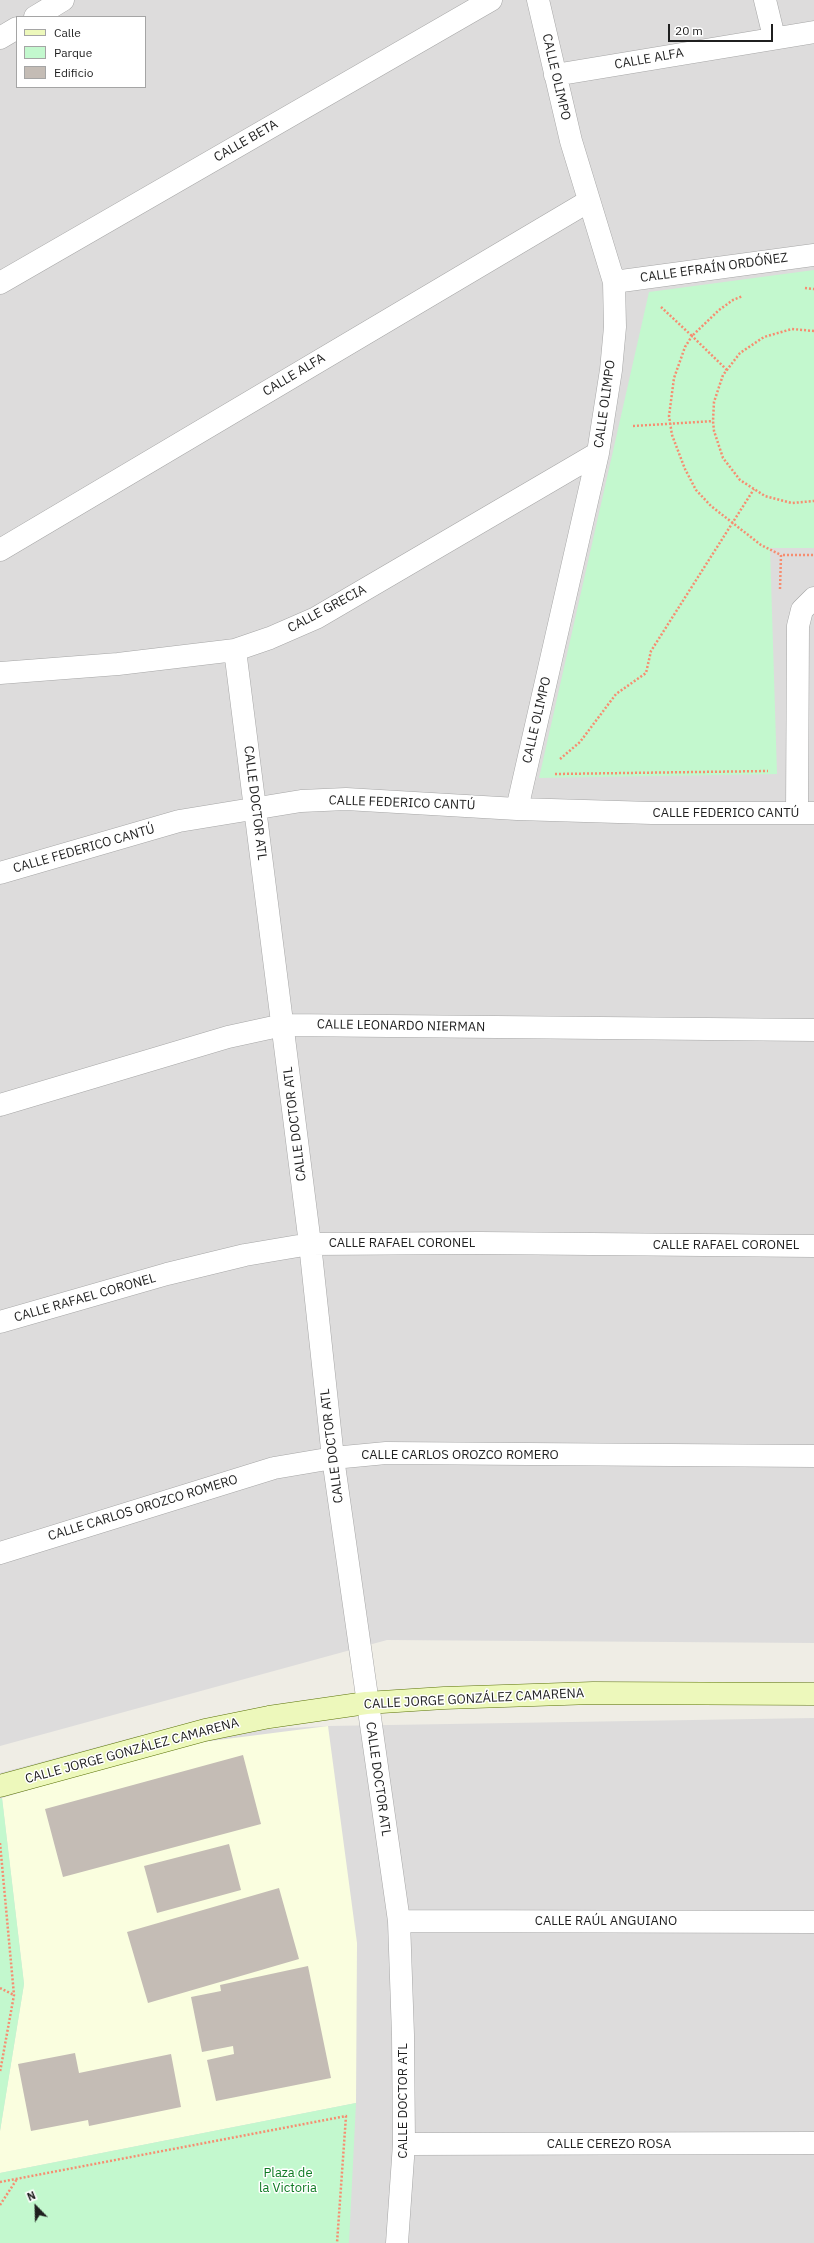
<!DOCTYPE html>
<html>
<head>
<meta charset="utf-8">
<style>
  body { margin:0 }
  #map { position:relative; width:814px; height:2243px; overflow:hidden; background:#efede5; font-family:"IBM Plex Sans",sans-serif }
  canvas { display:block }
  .legend { position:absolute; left:16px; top:16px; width:130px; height:72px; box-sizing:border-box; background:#fff; border:1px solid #a5a5a5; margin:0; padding:5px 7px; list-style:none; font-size:12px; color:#1f1f1f }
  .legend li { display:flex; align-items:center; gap:8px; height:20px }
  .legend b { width:20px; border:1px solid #a5a5a5 }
  .north { position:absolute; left:16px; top:2187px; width:40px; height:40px; -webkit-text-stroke:3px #fff; paint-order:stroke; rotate:337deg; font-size:11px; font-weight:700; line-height:16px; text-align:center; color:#1f1f1f }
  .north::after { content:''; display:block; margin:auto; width:14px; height:18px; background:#1f1f1f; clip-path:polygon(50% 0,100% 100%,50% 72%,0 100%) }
  .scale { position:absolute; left:668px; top:24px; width:105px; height:18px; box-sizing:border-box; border:2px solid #1f1f1f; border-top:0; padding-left:5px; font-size:12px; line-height:14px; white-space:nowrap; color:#1f1f1f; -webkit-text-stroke:3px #fff; paint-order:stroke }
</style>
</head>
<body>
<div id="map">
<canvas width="814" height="2243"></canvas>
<ul class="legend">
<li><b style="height:5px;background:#edf8bb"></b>Calle</li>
<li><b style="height:11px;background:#c3f8ce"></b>Parque</li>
<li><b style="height:11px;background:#c4bcb5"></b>Edificio</li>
</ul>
<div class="north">N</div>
<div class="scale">20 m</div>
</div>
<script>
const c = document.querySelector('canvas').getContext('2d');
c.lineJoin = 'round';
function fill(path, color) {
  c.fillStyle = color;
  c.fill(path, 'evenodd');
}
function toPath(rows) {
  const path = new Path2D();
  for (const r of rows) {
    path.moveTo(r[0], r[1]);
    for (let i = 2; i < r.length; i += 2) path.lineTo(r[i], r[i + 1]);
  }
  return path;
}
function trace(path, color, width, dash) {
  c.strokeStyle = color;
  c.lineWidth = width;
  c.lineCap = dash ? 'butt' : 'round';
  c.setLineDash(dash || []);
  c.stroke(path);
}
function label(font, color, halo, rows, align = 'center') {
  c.font = font + ' "IBM Plex Sans",sans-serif';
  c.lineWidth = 3;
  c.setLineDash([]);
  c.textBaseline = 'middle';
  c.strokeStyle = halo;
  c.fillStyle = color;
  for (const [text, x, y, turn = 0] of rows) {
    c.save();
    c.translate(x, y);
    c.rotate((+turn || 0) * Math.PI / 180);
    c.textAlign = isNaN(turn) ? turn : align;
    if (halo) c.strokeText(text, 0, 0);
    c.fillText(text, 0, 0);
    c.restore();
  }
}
fill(toPath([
  [0,0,814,0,814,1643,387,1640,0,1746],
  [17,17,145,17,145,87,17,87],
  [814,1718,814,2243,0,2243,0,1773,138,1736,328,1726]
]), '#dddcdc');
fill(toPath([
  [328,1726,357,1943,356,2103,0,2173,0,2131,24,1984,2,1798,179,1745]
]), '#fafedf');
fill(toPath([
  [814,270,814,548,770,548,777,774,539,778,649,292],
  [2,1798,24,1984,0,2131,0,1799],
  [356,2103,349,2243,0,2243,0,2173]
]), '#c3f8ce');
fill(toPath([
  [243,1755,261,1824,63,1877,45,1809],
  [229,1844,241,1890,157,1913,144,1866],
  [279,1888,299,1959,148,2003,127,1932],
  [308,1966,331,2078,216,2101,207,2060,234,2054,233,2046,202,2052,191,1997,221,1991,220,1985],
  [75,2053,79,2073,171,2054,181,2107,89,2126,88,2120,31,2131,18,2064]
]), '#c4bcb5');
const street = toPath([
  [765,0,774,37],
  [35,17,63,0],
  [0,38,17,28],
  [555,75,814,32],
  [614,282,814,255],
  [0,283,491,0],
  [0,550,589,201],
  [235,650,310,1244,333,1458,399,1921,403,2035,404,2144,397,2243],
  [0,673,118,664,235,650,270,638,316,618,598,453],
  [517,809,598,453,611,370,615,327,614,282,571,141,538,0],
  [797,813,798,626,802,610,814,598],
  [0,873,179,821,301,801,346,799,517,809,652,813,814,813],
  [0,1105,228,1037,283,1025,814,1030],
  [0,1322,167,1274,245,1255,310,1244,480,1243,814,1246],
  [0,1553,274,1468,333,1458,386,1453,814,1456],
  [399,1921,814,1922],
  [404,2144,814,2143]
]);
const secondary = toPath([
  [0,1786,205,1730,269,1717,366,1703,444,1698,593,1693,814,1694]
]);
trace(street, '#a6a6a6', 23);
trace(secondary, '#5b7308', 23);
trace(toPath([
  [805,288,814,289],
  [661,307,692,336,719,310,733,300,743,296],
  [814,331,792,329,764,337,740,353,723,375,714,402,713,421,714,431,723,458,740,480,765,496,792,503,814,501],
  [727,370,692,336,685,347,674,378,669,416,672,435,685,469,696,490,711,506,761,545,781,555],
  [633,426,713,421],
  [780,589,781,555,814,555],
  [560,759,580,742,616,694,646,673,651,651,754,489],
  [555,774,768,771],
  [0,1843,14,1995,0,2072],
  [0,1988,14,1995],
  [0,2182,346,2116,337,2243],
  [0,2205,17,2179]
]), '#f68d70', 2.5, [2, 2]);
trace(street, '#fff', 22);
trace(secondary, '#edf8bb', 22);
label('13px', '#1f1f1f', '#fff', [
  ["CALLE ALFA",649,59,-10],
  ["CALLE OLIMPO",556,77,77],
  ["CALLE BETA",246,141,-30],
  ["CALLE EFRAÍN ORDÓÑEZ",714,268,-8],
  ["CALLE ALFA",294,375,-31],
  ["CALLE OLIMPO",605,404,-82],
  ["CALLE GRECIA",327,609,-28],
  ["CALLE OLIMPO",537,720,-77],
  ["CALLE DOCTOR ATL",255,803,83],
  ["CALLE FEDERICO CANTÚ",402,803,2],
  ["CALLE FEDERICO CANTÚ",726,813],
  ["CALLE FEDERICO CANTÚ",84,849,-16],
  ["CALLE LEONARDO NIERMAN",401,1026,1],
  ["CALLE DOCTOR ATL",295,1124,-97],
  ["CALLE RAFAEL CORONEL",402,1243],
  ["CALLE RAFAEL CORONEL",726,1245],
  ["CALLE RAFAEL CORONEL",85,1298,-16],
  ["CALLE DOCTOR ATL",332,1446,-97],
  ["CALLE CARLOS OROZCO ROMERO",460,1455],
  ["CALLE CARLOS OROZCO ROMERO",143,1508,-17],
  ["CALLE JORGE GONZÁLEZ CAMARENA",474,1699,-3],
  ["CALLE JORGE GONZÁLEZ CAMARENA",132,1751,-15],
  ["CALLE DOCTOR ATL",378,1779,82],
  ["CALLE RAÚL ANGUIANO",606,1921],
  ["CALLE DOCTOR ATL",403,2101,-90],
  ["CALLE CEREZO ROSA",609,2144]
]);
label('13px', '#0f7a24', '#fff', [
  ["Plaza de",288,2173],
  ["la Victoria",288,2188]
]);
</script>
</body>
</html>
